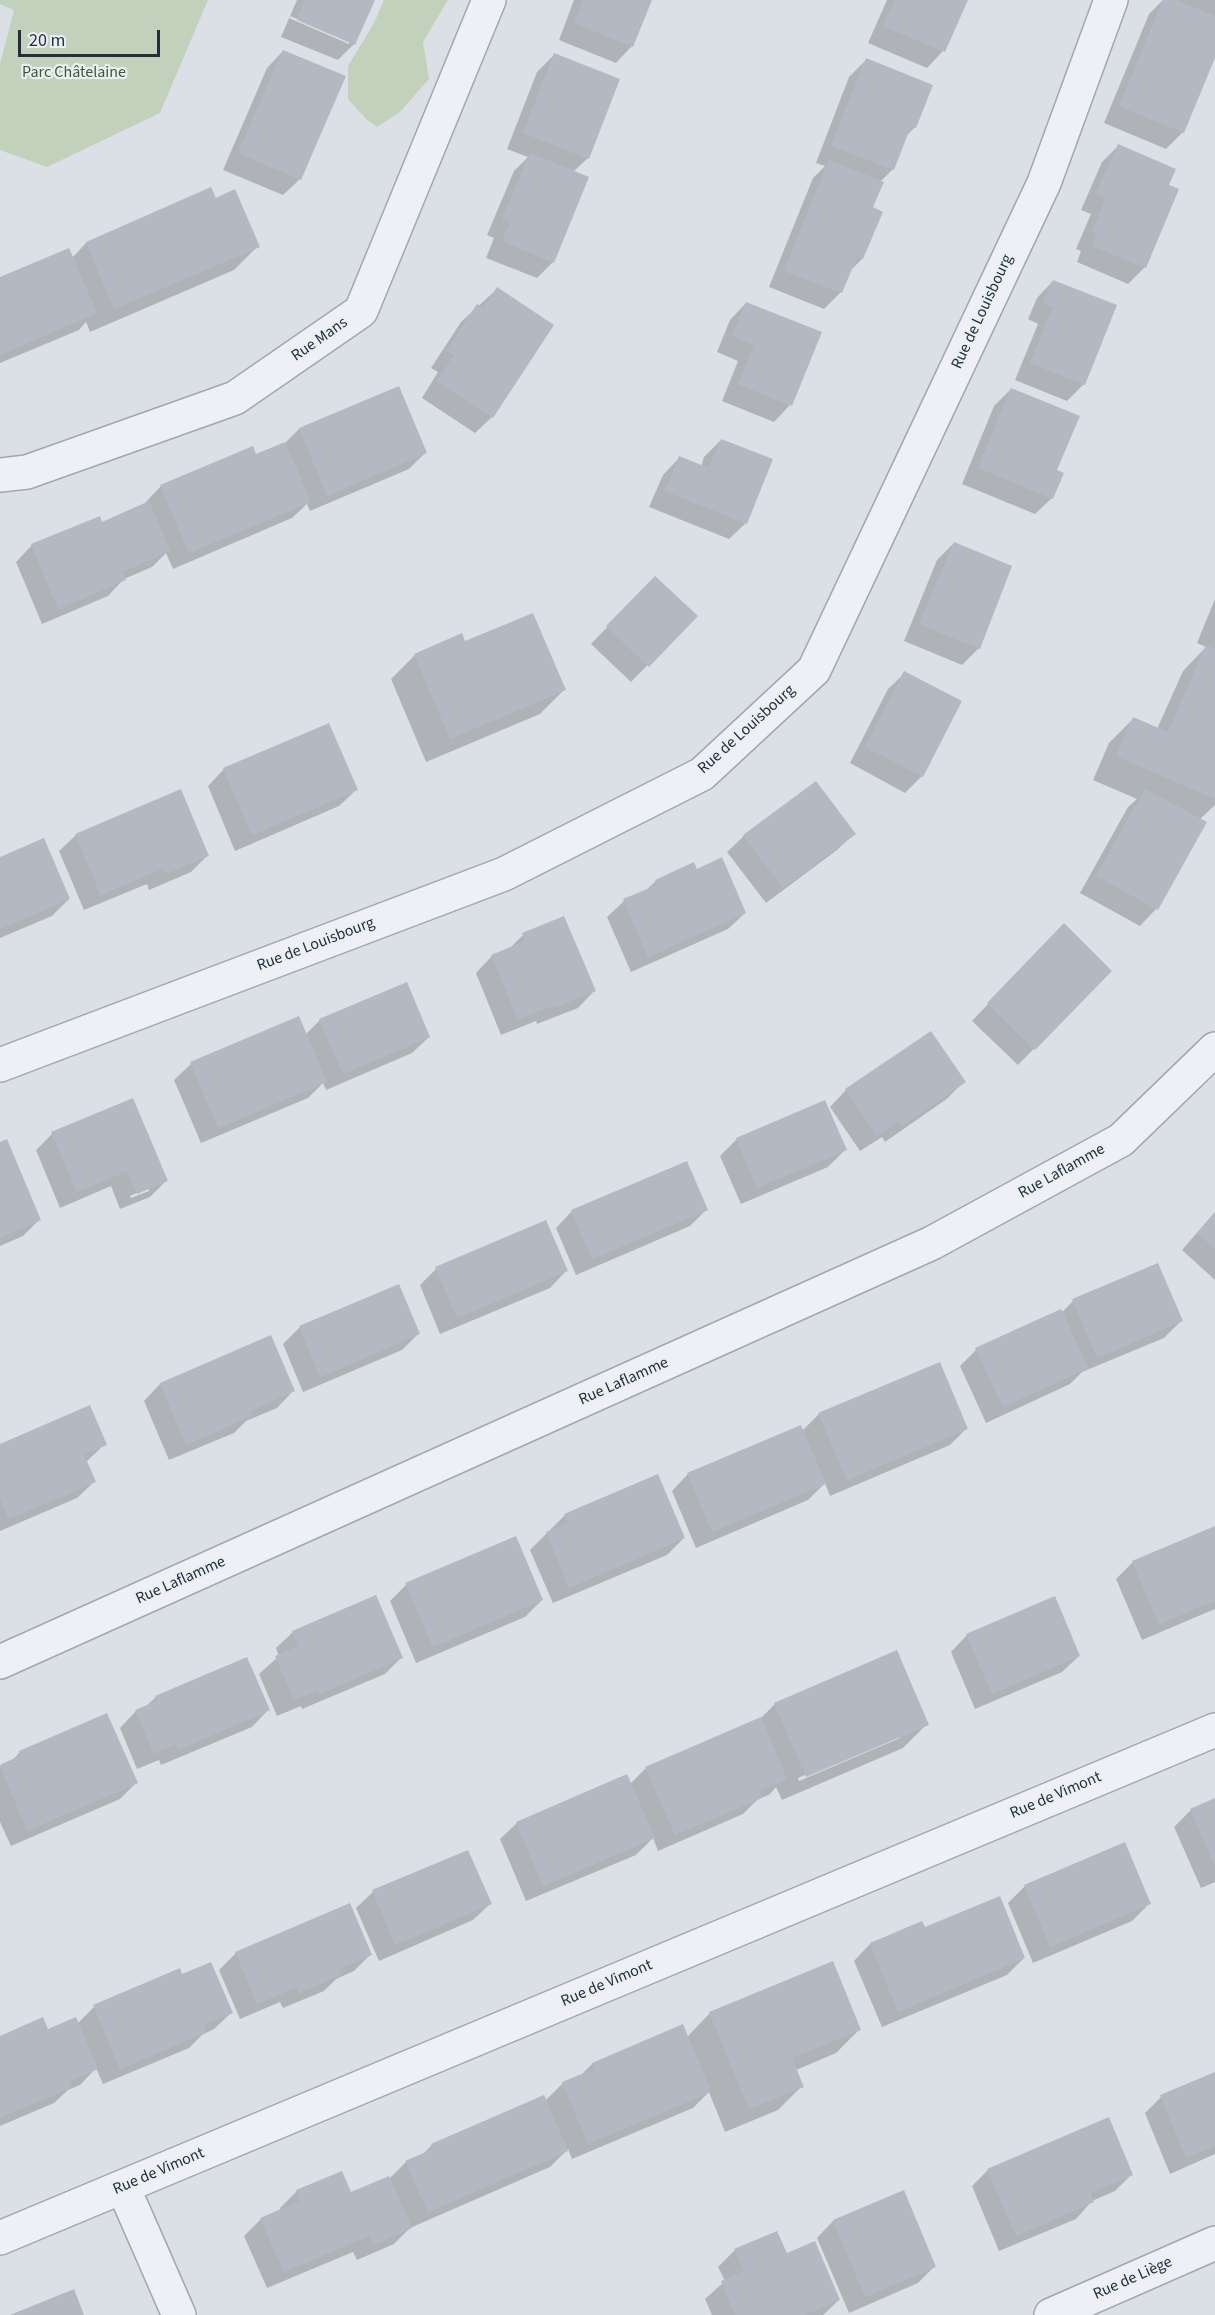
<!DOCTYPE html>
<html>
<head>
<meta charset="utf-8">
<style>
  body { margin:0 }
  #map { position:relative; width:1215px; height:2315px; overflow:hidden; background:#dbe0e6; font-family:"Source Sans 3",sans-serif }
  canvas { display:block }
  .scale { position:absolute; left:18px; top:30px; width:142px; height:27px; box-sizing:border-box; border:3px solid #242e3d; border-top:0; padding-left:8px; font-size:18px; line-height:21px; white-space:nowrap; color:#242e3d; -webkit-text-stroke:4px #eaeff4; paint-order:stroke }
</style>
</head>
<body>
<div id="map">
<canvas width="1215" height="2315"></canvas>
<div class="scale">20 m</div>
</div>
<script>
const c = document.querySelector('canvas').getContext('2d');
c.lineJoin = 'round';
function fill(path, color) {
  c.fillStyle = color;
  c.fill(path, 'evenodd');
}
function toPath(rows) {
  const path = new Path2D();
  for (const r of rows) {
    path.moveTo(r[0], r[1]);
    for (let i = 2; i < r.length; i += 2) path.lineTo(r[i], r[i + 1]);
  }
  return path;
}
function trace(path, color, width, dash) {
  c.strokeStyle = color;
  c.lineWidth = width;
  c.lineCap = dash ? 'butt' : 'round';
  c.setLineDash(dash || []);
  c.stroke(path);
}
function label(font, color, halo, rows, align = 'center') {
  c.font = font + ' "Source Sans 3",sans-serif';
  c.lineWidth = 4.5;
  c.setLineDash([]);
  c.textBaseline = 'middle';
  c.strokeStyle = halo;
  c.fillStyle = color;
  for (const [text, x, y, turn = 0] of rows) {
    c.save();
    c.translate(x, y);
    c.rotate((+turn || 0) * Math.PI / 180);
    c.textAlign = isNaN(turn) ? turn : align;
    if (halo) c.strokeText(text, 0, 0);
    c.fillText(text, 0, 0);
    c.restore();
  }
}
fill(toPath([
  [0,0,208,0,160,113,47,167,0,150,0,64,14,10,0,4],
  [384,0,448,0,423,42,429,79,400,112,377,127,366,119,348,99,348,66,374,23]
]), '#c2d1bb');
fill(toPath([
  [297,0,373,0,354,44,338,60,281,37],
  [290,16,349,40,349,44,289,18],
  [574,0,651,0,632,46,616,63,559,40],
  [887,0,966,0,943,51,927,68,868,43],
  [1163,0,1215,0,1215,54,1183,132,1166,149,1104,123,1149,14],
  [283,51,300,179,283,195,223,170,267,68],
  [554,55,588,158,573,172,553,262,537,278,486,258,494,238,487,235,514,171,528,157,507,149,537,72],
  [866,60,915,127,905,137,893,169,880,182,871,208,862,259,850,271,841,292,824,309,769,287,813,178,825,166,816,163,849,77],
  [1118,146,1167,185,1177,190,1144,268,1128,284,1077,262,1081,251,1076,249,1091,214,1081,210,1102,162],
  [215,200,258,246,234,270,90,332,86,322,79,330,0,363,0,279,72,258,86,243],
  [1053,281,1115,306,1083,385,1067,401,1015,380,1038,324,1028,319,1037,298],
  [497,289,492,417,475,433,422,398,438,372,431,368,461,322],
  [746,303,790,405,774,422,722,401,738,361,717,352,730,320],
  [398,388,425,453,409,469,310,511,307,504,292,518,173,569,166,553,152,567,124,579,108,596,42,624,16,562,32,545,101,524,146,505,145,503,161,486,255,456,284,444,299,429],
  [1011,389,1055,471,1052,498,1035,514,962,484,994,406],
  [721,440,746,523,729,539,649,507,663,475,679,458,701,467,704,457],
  [954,543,979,648,962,665,904,641,937,560],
  [639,594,696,616,631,682,591,644],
  [1215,599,1215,805,1199,820,1204,823,1156,909,1140,926,1080,893,1128,807,1137,799,1093,780,1109,743,1133,719,1157,729,1183,671,1206,647,1197,643],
  [415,655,564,690,540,714,426,762,391,679],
  [905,673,922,776,905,793,850,763,888,689],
  [224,769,356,790,339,806,235,851,208,786],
  [854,834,837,850,766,903,727,852,744,836],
  [76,835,208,855,191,872,149,890,147,884,84,910,59,851],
  [0,859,69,899,52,916,0,938],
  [656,881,745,913,728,929,631,972,607,917,624,901,645,891],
  [523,935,594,991,578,1008,537,1024,536,1021,501,1035,476,973,492,956,508,950],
  [1047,942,1110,971,1018,1065,972,1021],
  [320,1020,429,1037,412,1053,326,1090,323,1083,308,1098,201,1143,174,1080,191,1064,305,1035],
  [964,1081,948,1098,885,1142,882,1137,860,1151,830,1107,846,1090],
  [52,1134,167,1180,150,1197,120,1209,111,1186,60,1208,36,1150],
  [149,1187,149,1191,131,1198,130,1196],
  [737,1139,845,1150,828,1167,741,1204,720,1156],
  [0,1144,39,1220,23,1236,0,1246],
  [706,1210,690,1226,576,1275,556,1228,572,1211],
  [1215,1212,1215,1280,1182,1250],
  [436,1269,566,1271,550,1288,440,1334,420,1285],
  [398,1286,418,1334,402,1350,303,1392,283,1344,299,1328],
  [1073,1301,1181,1321,1164,1338,1082,1372,1070,1384,986,1423,960,1366,976,1350,1061,1313],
  [271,1337,293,1391,277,1408,246,1421,234,1433,169,1460,144,1401,160,1384],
  [819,1414,967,1428,950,1445,830,1496,825,1483,808,1500,696,1548,672,1491,688,1474,802,1431],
  [105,1444,86,1462,94,1482,77,1498,0,1531,0,1445],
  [565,1515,684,1538,667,1555,553,1603,530,1550],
  [1215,1527,1215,1609,1142,1640,1116,1579,1133,1562],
  [406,1585,542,1600,525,1617,416,1663,390,1601],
  [293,1632,401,1658,385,1674,302,1709,301,1706,277,1716,259,1674,279,1656,276,1648],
  [967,1635,1079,1656,1062,1672,975,1709,951,1652],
  [156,1697,268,1710,252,1727,161,1765,159,1760,137,1769,120,1728,136,1711,145,1707],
  [775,1704,927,1724,903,1748,782,1800,776,1787,769,1795,758,1799,743,1814,658,1851,653,1838,636,1855,526,1901,500,1839,517,1823,630,1784,646,1768,759,1720],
  [900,1735,900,1738,799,1781,798,1778],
  [20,1752,136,1783,120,1799,11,1846,0,1822,0,1767,11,1762],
  [1215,1799,1215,1882,1201,1888,1174,1827,1191,1810],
  [1025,1886,1149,1904,1132,1921,1033,1963,1008,1903],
  [373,1892,490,1904,473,1920,379,1961,356,1908],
  [922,1923,924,1929,1024,1958,1007,1975,882,2027,854,1961,870,1944],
  [236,1953,370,1955,354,1971,336,1979,324,1991,283,2008,280,2002,240,2019,219,1970],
  [182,1975,231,2013,214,2029,202,2035,189,2048,103,2084,96,2068,80,2085,68,2090,54,2103,0,2126,0,2037,47,2031,77,2024,94,2007],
  [710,2013,860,2029,836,2053,796,2070,802,2086,778,2110,725,2132,709,2092,693,2108,572,2159,568,2149,550,2167,410,2228,394,2244,357,2260,353,2252,267,2288,244,2236,261,2219,281,2211,280,2208,297,2191,350,2194,389,2179,406,2162,422,2155,432,2145,545,2101,563,2083,580,2076,592,2064,687,2037],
  [1215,2074,1215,2154,1170,2174,1145,2113,1161,2097],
  [988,2170,1132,2174,1115,2191,1092,2201,1076,2219,999,2251,972,2186],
  [903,2192,935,2266,918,2283,849,2313,817,2238,833,2221],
  [735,2250,786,2255,839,2300,823,2315,712,2315,705,2299,725,2281,718,2267]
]), '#0003');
fill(toPath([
  [305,0,375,0,355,45,297,20],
  [583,0,652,0,633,47,574,23],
  [895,0,968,0,945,52,883,26],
  [1163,0,1175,0,1215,16,1215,58,1184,133,1119,106],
  [283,50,346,76,301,180,238,153],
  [554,53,620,79,589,159,523,133],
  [866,58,933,85,916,128,911,126,894,170,831,146],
  [1118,144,1176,169,1169,185,1179,189,1146,268,1092,246,1097,234,1092,232,1106,198,1096,193],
  [530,153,589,177,554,263,502,241,510,222,502,219],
  [829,160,884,182,873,207,883,212,863,259,857,257,842,293,784,271],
  [211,187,216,198,235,189,260,247,114,309,86,242],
  [69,248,97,313,0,355,0,277],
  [1053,280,1117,305,1085,385,1030,363,1053,307,1043,303],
  [497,287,554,325,493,418,437,381,454,355,446,351,477,304,483,308],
  [746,302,822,332,792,406,738,384,754,345,732,336],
  [399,386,427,453,327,496,299,428],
  [1011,388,1080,416,1057,470,1064,473,1053,499,978,468],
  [721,439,773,459,747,524,665,491,679,456,709,468],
  [285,442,311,502,189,553,160,485,253,446,256,454],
  [149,501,170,551,122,572,126,580,58,609,31,544,100,516,102,522],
  [954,542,1012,566,980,649,919,624],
  [655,576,698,616,649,667,606,626],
  [533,613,566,690,450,739,414,654,462,633,465,641],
  [1206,645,1215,649,1215,799,1116,756,1133,717,1168,732],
  [904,671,962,701,923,777,865,747],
  [329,723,358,790,252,835,223,768],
  [816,781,856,834,783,888,743,835],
  [181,789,209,856,166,874,164,868,101,895,75,834],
  [1145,789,1207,822,1158,910,1096,876],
  [44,838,70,899,0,929,0,857],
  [722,857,746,913,648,957,623,899,657,885,655,880,694,862,697,869],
  [564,916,596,991,554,1008,553,1006,518,1019,491,955,525,941,522,933],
  [1064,923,1112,971,1035,1050,987,1003],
  [407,982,430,1037,343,1074,319,1019],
  [299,1016,327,1082,218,1128,190,1062],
  [931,1031,966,1082,902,1126,899,1121,877,1136,845,1089],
  [133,1098,168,1181,137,1194,127,1171,77,1192,51,1132],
  [825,1100,847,1150,757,1188,736,1138],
  [7,1139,41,1220,0,1238,0,1142],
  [687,1161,708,1210,592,1259,571,1210],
  [1215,1212,1215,1249,1197,1233],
  [546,1220,568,1271,457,1318,435,1267],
  [1158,1263,1183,1321,1097,1358,1072,1299],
  [399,1284,420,1334,320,1377,299,1326],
  [1061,1309,1088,1368,1003,1407,975,1348],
  [271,1335,295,1391,250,1411,252,1416,186,1445,160,1383],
  [940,1362,968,1429,847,1480,818,1413],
  [90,1405,107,1445,84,1454,96,1482,9,1519,0,1499,0,1444],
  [801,1425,826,1484,712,1532,687,1473],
  [658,1474,685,1538,569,1588,546,1532,568,1523,564,1514],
  [1215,1526,1215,1601,1159,1624,1132,1561],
  [516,1536,543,1600,433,1647,405,1583],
  [376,1595,403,1658,319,1694,317,1690,294,1700,275,1656,299,1646,292,1631],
  [1055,1596,1080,1656,992,1694,966,1634],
  [897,1650,929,1725,806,1777,774,1703],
  [247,1657,270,1710,178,1750,176,1744,154,1754,135,1710,157,1701,155,1696],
  [107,1713,138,1783,27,1831,0,1765,21,1755,19,1751],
  [761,1717,787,1779,759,1791,762,1798,675,1835,645,1767],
  [627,1774,655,1838,543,1886,516,1822],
  [1215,1798,1215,1867,1190,1809],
  [1125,1842,1151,1904,1050,1947,1024,1885],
  [468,1850,492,1904,395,1945,372,1890],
  [1000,1896,1025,1958,898,2012,870,1943,922,1921,925,1927],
  [350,1903,372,1955,340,1969,342,1974,299,1993,297,1987,257,2004,235,1952],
  [833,1961,861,2030,792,2058,804,2087,749,2109,709,2012],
  [211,1962,233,2013,204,2025,207,2032,120,2069,93,2005,180,1968,182,1974],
  [43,2017,48,2029,76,2017,98,2069,70,2081,72,2087,0,2118,0,2036],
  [683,2024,711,2092,588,2144,562,2082,594,2069,592,2063],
  [1215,2072,1215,2146,1186,2158,1160,2095],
  [544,2095,568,2151,428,2212,405,2161,433,2149,431,2144],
  [1109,2117,1133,2175,1090,2193,1094,2202,1016,2236,987,2169],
  [342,2171,351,2192,389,2176,412,2228,374,2245,369,2236,284,2272,260,2218,300,2201,296,2190],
  [904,2190,936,2267,865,2297,833,2220],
  [777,2231,787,2253,815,2241,840,2300,805,2315,735,2315,721,2281,744,2271,734,2249],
  [74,2289,84,2315,10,2315]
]), '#b2b9c3');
const minor = toPath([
  [0,475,27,472,235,398,361,311,489,0],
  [0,1065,504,874,702,774,814,670,1044,183,1111,0],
  [0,1662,932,1243,1121,1140,1215,1049],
  [123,2187,179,2315],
  [0,2238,1215,1730],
  [1051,2315,1215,2243]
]);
trace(minor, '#a0a7b0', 36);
trace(minor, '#eef0f5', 33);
label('16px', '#3a5931', '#eaeff4', [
  ["Parc Châtelaine",74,73]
]);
label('16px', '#242e3d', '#eaeff4', [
  ["Rue de Louisbourg",983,312,-65],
  ["Rue Mans",320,340,-35],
  ["Rue de Louisbourg",747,730,-42],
  ["Rue de Louisbourg",316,945,-21],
  ["Rue Laflamme",1062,1172,-29],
  ["Rue Laflamme",624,1382,-24],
  ["Rue Laflamme",181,1581,-24],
  ["Rue de Vimont",1056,1796,-23],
  ["Rue de Vimont",607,1984,-23],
  ["Rue de Vimont",159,2172,-23],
  ["Rue de Liège",1133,2279,-24]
]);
</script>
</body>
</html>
